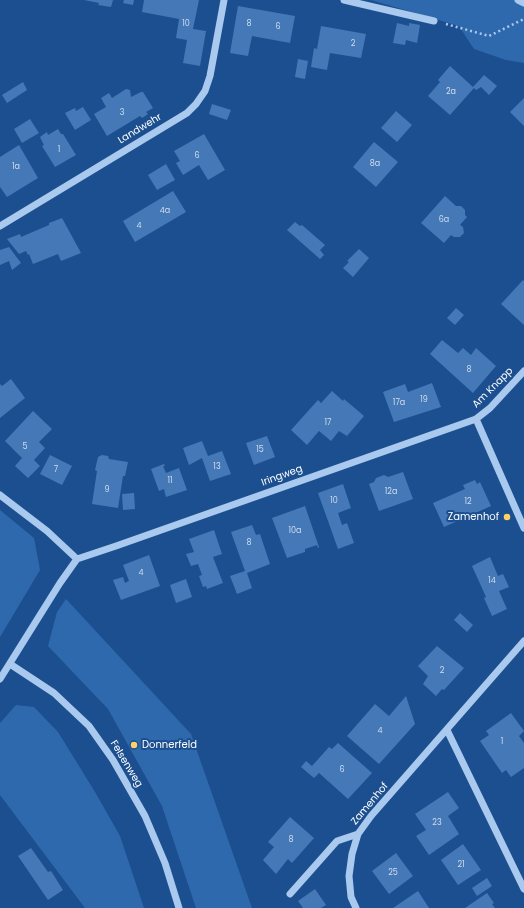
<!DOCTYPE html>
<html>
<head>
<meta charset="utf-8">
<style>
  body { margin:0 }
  canvas { display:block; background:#1b4f8f }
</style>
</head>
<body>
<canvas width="524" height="908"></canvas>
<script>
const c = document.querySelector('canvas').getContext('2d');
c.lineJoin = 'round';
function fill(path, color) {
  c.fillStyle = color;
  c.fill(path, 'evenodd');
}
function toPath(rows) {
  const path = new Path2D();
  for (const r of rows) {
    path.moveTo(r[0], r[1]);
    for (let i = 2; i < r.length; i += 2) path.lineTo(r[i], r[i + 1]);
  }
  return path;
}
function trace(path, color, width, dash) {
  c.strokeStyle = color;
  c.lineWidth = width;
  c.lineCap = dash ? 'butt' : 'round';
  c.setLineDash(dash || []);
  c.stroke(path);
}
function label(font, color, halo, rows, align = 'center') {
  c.font = font + ' Poppins,sans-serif';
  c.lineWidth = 4;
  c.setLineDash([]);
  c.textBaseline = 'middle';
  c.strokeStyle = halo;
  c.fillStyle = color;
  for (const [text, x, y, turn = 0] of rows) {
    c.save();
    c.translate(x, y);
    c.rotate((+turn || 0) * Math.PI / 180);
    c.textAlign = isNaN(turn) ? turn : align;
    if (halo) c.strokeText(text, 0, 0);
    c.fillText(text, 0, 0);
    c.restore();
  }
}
fill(toPath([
  [371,0,524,0,524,63,506,60,474,49,459,26],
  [0,510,34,538,40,570,0,637],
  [66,599,191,734,252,908,196,908,162,806,108,709,48,646,57,612],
  [16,705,34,707,58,732,95,792,120,836,144,908,85,908,0,795,0,723]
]), '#2e69ad');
fill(toPath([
  [84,0,113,0,111,7,98,5,99,3],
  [124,0,134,0,133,5,123,3],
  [144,0,199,0,193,29,206,31,200,66,183,63,187,40,176,38,179,19,142,12],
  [238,6,295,16,290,43,252,36,248,56,230,53],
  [397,23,409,26,409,23,420,25,417,43,406,40,405,45,393,43],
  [321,26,366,34,361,58,330,53,327,70,311,67,314,48,317,49],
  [298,59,308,61,305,79,295,77],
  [450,66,473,87,484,75,497,86,489,95,481,87,476,90,474,88,450,115,428,96,440,82,438,80],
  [23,82,27,90,7,103,2,95],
  [126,89,130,90,131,97,141,92,143,92,153,108,146,112,148,114,142,118,140,116,107,136,94,114,106,107,101,98,109,93,112,98],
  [524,98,524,126,510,112],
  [212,104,231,110,227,120,209,114],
  [83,107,91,120,75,130,65,113,75,108,76,111],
  [396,111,412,125,397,142,381,128],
  [30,119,39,133,22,143,14,129],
  [58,129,61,134,63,134,76,155,55,167,42,146,44,145,40,137,47,132,48,135],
  [204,134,225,170,208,180,199,165,183,175,176,163,180,161,174,151],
  [374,142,398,162,376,187,353,167],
  [19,145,38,178,7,197,0,187,0,157],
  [166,164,175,180,157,190,148,175],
  [173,191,186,212,135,242,123,221],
  [445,196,456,206,461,206,465,210,465,215,467,217,460,225,463,227,464,233,460,237,454,237,451,235,444,243,421,223],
  [62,218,81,253,61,261,58,254,33,264,29,254,28,255,26,251,19,254,7,239,20,234,21,237,49,225,49,223],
  [295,222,300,226,302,225,325,245,320,250,324,255,320,259,287,230],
  [9,247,21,263,12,270,9,261,0,265,0,250],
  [359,249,369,258,353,277,343,268,349,262,347,261],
  [523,280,524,281,524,325,501,304],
  [456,308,464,315,455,325,447,318],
  [442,340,458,353,463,348,471,355,476,348,496,366,473,393,430,354],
  [11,379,25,398,0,418,0,384,2,386],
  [432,383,441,407,394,422,383,392,405,384,408,392],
  [332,391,343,401,344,399,364,416,347,436,339,431,331,441,319,431,307,445,291,430,318,400,321,403],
  [33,411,52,429,39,442,45,448,34,460,40,466,28,478,15,466,22,458,5,441],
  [267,436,275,457,254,465,246,443],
  [202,441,208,456,222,451,231,474,210,481,202,458,189,465,183,448],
  [50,455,72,466,62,485,40,474],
  [102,455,108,456,109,459,128,462,125,476,123,476,118,508,92,504,97,471,95,470,98,457],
  [164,464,165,466,163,466,166,473,179,468,187,490,166,497,164,489,159,491,151,469],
  [403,472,413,499,379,511,369,484,374,482,376,478,384,475,388,477],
  [475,480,477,484,480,482,491,506,444,527,433,503,465,489,463,485],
  [343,484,351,508,338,513,342,525,347,523,354,543,338,549,318,493],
  [134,493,135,509,123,510,122,494],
  [305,506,319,547,318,548,317,545,305,549,305,552,287,558,272,518],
  [252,525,256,535,260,534,270,564,247,573,252,588,237,594,230,576,245,571,231,532],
  [214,530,222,554,213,557,223,583,207,589,206,586,203,587,199,576,202,575,198,564,191,566,186,554,194,552,189,539],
  [149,555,160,586,121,600,113,580,123,577,125,583,129,581,123,565],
  [490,557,498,576,503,574,509,587,499,591,507,609,492,616,484,598,486,597,472,566],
  [186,579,192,597,176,603,170,585],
  [460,613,473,625,467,632,454,620],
  [437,646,464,668,444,690,442,689,436,696,423,684,428,676,418,666],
  [406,696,415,724,379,764,347,736,375,704,389,716],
  [511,713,524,731,519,736,524,743,524,768,511,777,506,770,502,773,480,741,489,735,486,731],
  [338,743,372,773,348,799,319,773,314,778,301,767,306,761,312,766,329,747,332,749],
  [448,792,459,808,448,816,459,834,429,855,416,836,426,830,415,814],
  [290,817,314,838,292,863,288,859,276,874,263,860,274,847,268,842],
  [463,844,481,870,458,885,441,860],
  [31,848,48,872,51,871,63,890,48,900,18,856],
  [396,853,413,876,389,894,372,871],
  [487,878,492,886,477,896,472,888],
  [315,889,326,905,321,908,303,908,298,901],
  [418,891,429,908,393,908],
  [487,893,494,903,492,904,495,908,465,908]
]), '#4478b7');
trace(toPath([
  [446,24,489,36,524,19]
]), '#a9c9ee', 2.5, [2, 3]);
trace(toPath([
  [344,0,434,21],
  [518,0,524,3],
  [0,226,187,113,196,104,205,91,210,76,224,0],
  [476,419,490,408,524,371],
  [0,495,47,531,77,559],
  [77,559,116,546,476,419,524,528],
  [10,664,54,693,89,726,113,760,145,816,165,863,179,908],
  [0,679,60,583,77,559],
  [447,730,524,889],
  [290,894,337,841,358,834],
  [356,908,351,897,349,876,352,854,358,834,371,816,524,641]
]), '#a9c9ee', 7);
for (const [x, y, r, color] of [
  [507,517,4,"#ffd166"],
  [134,745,4,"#ffd166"]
]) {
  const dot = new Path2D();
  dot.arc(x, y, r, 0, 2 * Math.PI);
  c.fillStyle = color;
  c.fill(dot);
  trace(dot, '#1b4f8f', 1.5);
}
label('8px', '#d0dded', null, [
  ["10",186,24],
  ["8",249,24],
  ["6",278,27],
  ["2",353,44],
  ["2a",451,92],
  ["3",122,113],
  ["1",59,150],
  ["6",197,156],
  ["8a",375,164],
  ["1a",16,167],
  ["4a",165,211],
  ["6a",444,220],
  ["4",139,226],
  ["8",469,370],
  ["19",424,400],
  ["17a",399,403],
  ["17",328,423],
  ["5",25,447],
  ["15",260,450],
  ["13",217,467],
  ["7",56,470],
  ["11",170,481],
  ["9",107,490],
  ["12a",391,492],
  ["10",334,501],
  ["12",468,502],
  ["10a",295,531],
  ["8",249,543],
  ["4",141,573],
  ["14",492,581],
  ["2",442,671],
  ["4",380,731],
  ["1",502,742],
  ["6",342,770],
  ["23",437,823],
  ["8",291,840],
  ["21",461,865],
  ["25",393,873]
]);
label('10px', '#fff', '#1b4f8f', [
  ["Landwehr",140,129,-31],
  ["Am Knapp",493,388,-45],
  ["Iringweg",282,476,-20],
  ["Felsenweg",126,764,59],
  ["Zamenhof",370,804,-50]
]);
label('10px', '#fff', '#1b4f8f', [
  ["Zamenhof",499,517],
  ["Donnerfeld",142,745,"left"]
], 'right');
</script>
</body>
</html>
